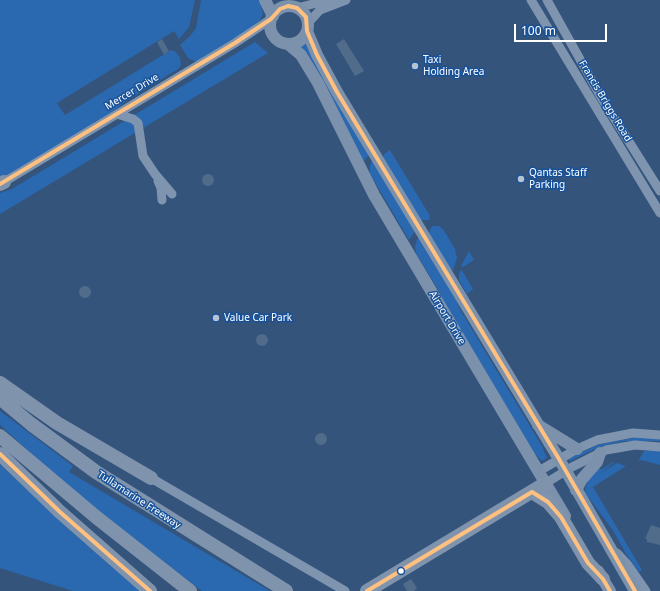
<!DOCTYPE html>
<html>
<head>
<meta charset="utf-8">
<style>
  body { margin:0 }
  #map { position:relative; width:660px; height:591px; overflow:hidden; background:#34547c; font-family:"Noto Sans",sans-serif }
  canvas { display:block }
  .scale { position:absolute; left:514px; top:24px; width:93px; height:18px; box-sizing:border-box; border:2px solid #fff; border-top:0; padding-left:5px; font-size:12px; line-height:14px; white-space:nowrap; color:#fff; -webkit-text-stroke:3px #16519a; paint-order:stroke }
</style>
</head>
<body>
<div id="map">
<canvas width="660" height="591"></canvas>
<div class="scale">100 m</div>
</div>
<script>
const c = document.querySelector('canvas').getContext('2d');
c.lineJoin = 'round';
function fill(path, color) {
  c.fillStyle = color;
  c.fill(path, 'evenodd');
}
function toPath(rows) {
  const path = new Path2D();
  for (const r of rows) {
    if (r.length === 3) {
      path.moveTo(r[0] + r[2], r[1]);
      path.arc(r[0], r[1], r[2], 0, 2 * Math.PI);
      continue;
    }
    path.moveTo(r[0], r[1]);
    for (let i = 2; i < r.length; i += 2) path.lineTo(r[i], r[i + 1]);
  }
  return path;
}
function trace(path, color, width, dash) {
  c.strokeStyle = color;
  c.lineWidth = width;
  c.lineCap = dash ? 'butt' : 'round';
  c.setLineDash(dash || []);
  c.stroke(path);
}
function label(font, color, halo, rows, align = 'center') {
  c.font = font + ' "Noto Sans",sans-serif';
  c.lineWidth = 3;
  c.setLineDash([]);
  c.textBaseline = 'middle';
  c.strokeStyle = halo;
  c.fillStyle = color;
  for (const [text, x, y, turn = 0] of rows) {
    c.save();
    c.translate(x, y);
    c.rotate((+turn || 0) * Math.PI / 180);
    c.textAlign = isNaN(turn) ? turn : align;
    if (halo) c.strokeText(text, 0, 0);
    c.fillText(text, 0, 0);
    c.restore();
  }
}
fill(toPath([
  [0,0,195,0,189,27,180,38,179,39,174,31,57,103,65,115,171,50,176,52,180,58,181,65,178,69,126,101,108,115,94,122,94,124,0,179],
  [201,0,260,0,263,13,261,19,250,29,198,61,194,61,188,58,180,45,191,35,196,28],
  [255,42,268,53,0,214,0,193,12,189],
  [306,43,369,155,363,162,299,46],
  [390,150,430,216,429,220,420,220,383,158,384,154],
  [375,162,415,231,409,240,370,174,370,165,371,162],
  [432,226,439,226,443,229,455,249,457,258,453,270,446,267,428,235],
  [417,239,421,239,447,281,461,311,542,446,547,458,542,461,534,453,447,309,440,293,416,253,415,247],
  [469,251,474,260,463,267,461,266],
  [461,269,473,289,467,294,459,280,459,275],
  [0,411,73,466,69,472,270,591,202,591,107,518,49,470,0,425],
  [638,437,660,439,660,441,625,441,599,447,570,461,568,459,597,445],
  [644,451,660,451,660,465,641,460,638,462],
  [613,462,615,462,600,473,617,463,626,466,593,487,642,570,639,572,626,554,614,532,586,494,585,489,588,481,586,479,594,469,602,469],
  [0,464,61,522,140,591,73,591,0,568]
]), '#2a68b0');
fill(toPath([
  [162,39,169,51,164,55,157,42],
  [344,39,364,71,355,76,336,44],
  [208,180,6],
  [85,292,6],
  [262,340,6],
  [321,439,6],
  [651,525,660,528,660,545,647,542,647,539,645,539],
  [411,579,417,588,414,591,407,591,403,584]
]), '#516b8a');
trace(toPath([
  [531,0,660,213],
  [547,0,601,97,660,191],
  [297,8,329,0],
  [308,23,320,10,346,0],
  [117,114,133,119,138,123,143,156,155,174,172,194],
  [158,181,161,188,162,200],
  [4,182,235,43,271,19],
  [539,471,577,449,597,440,633,433,660,435],
  [151,478,345,591],
  [546,483,572,467,606,450,635,445,660,447],
  [617,553,628,565,646,591]
]), '#7f94ae', 9);
trace(toPath([
  [265,0,273,16],
  [289,25,19],
  [307,31,317,55,337,92,559,459,635,591],
  [288,44,301,55,318,83,374,195,565,516],
  [538,425,577,449],
  [576,490,582,479,597,462,600,453],
  [598,571,610,591]
]), '#7c91ac', 12);
trace(toPath([
  [0,184,4,182],
  [0,383,57,423,151,478],
  [0,398,31,424,96,472,286,591],
  [0,436,96,517,190,591],
  [0,454,60,512,150,591],
  [532,492,548,502,561,517,588,563,603,579],
  [367,591,546,483]
]), '#7f93ac', 14);
trace(toPath([
  [0,184,235,43,271,19,280,9,288,6,297,8,306,17,307,31,317,55,337,92,559,459,635,591],
  [0,454,60,512,150,591],
  [367,591,532,492,548,502,561,517,588,563,603,579,610,591]
]), '#ffc080', 4);
for (const [x, y, r, color] of [
  [415,66,4,"#b8c3d1"],
  [521,179,4,"#b8c3d1"],
  [216,318,4,"#b8c3d1"],
  [401,571,3.5,"#fff"]
]) {
  const dot = new Path2D();
  dot.arc(x, y, r, 0, 2 * Math.PI);
  c.fillStyle = color;
  c.fill(dot);
  trace(dot, '#16519a', 1.5);
}
label('10px', '#fff', '#16519a', [
  ["Taxi",423,60],
  ["Holding Area",423,72],
  ["Qantas Staff",529,173],
  ["Parking",529,185],
  ["Value Car Park",224,318]
], 'left');
label('10px', '#fff', '#16519a', [
  ["Mercer Drive",132,92,-31],
  ["Francis Briggs Road",605,101,59],
  ["Airport Drive",447,318,59],
  ["Tullamarine Freeway",139,500,33]
]);
</script>
</body>
</html>
